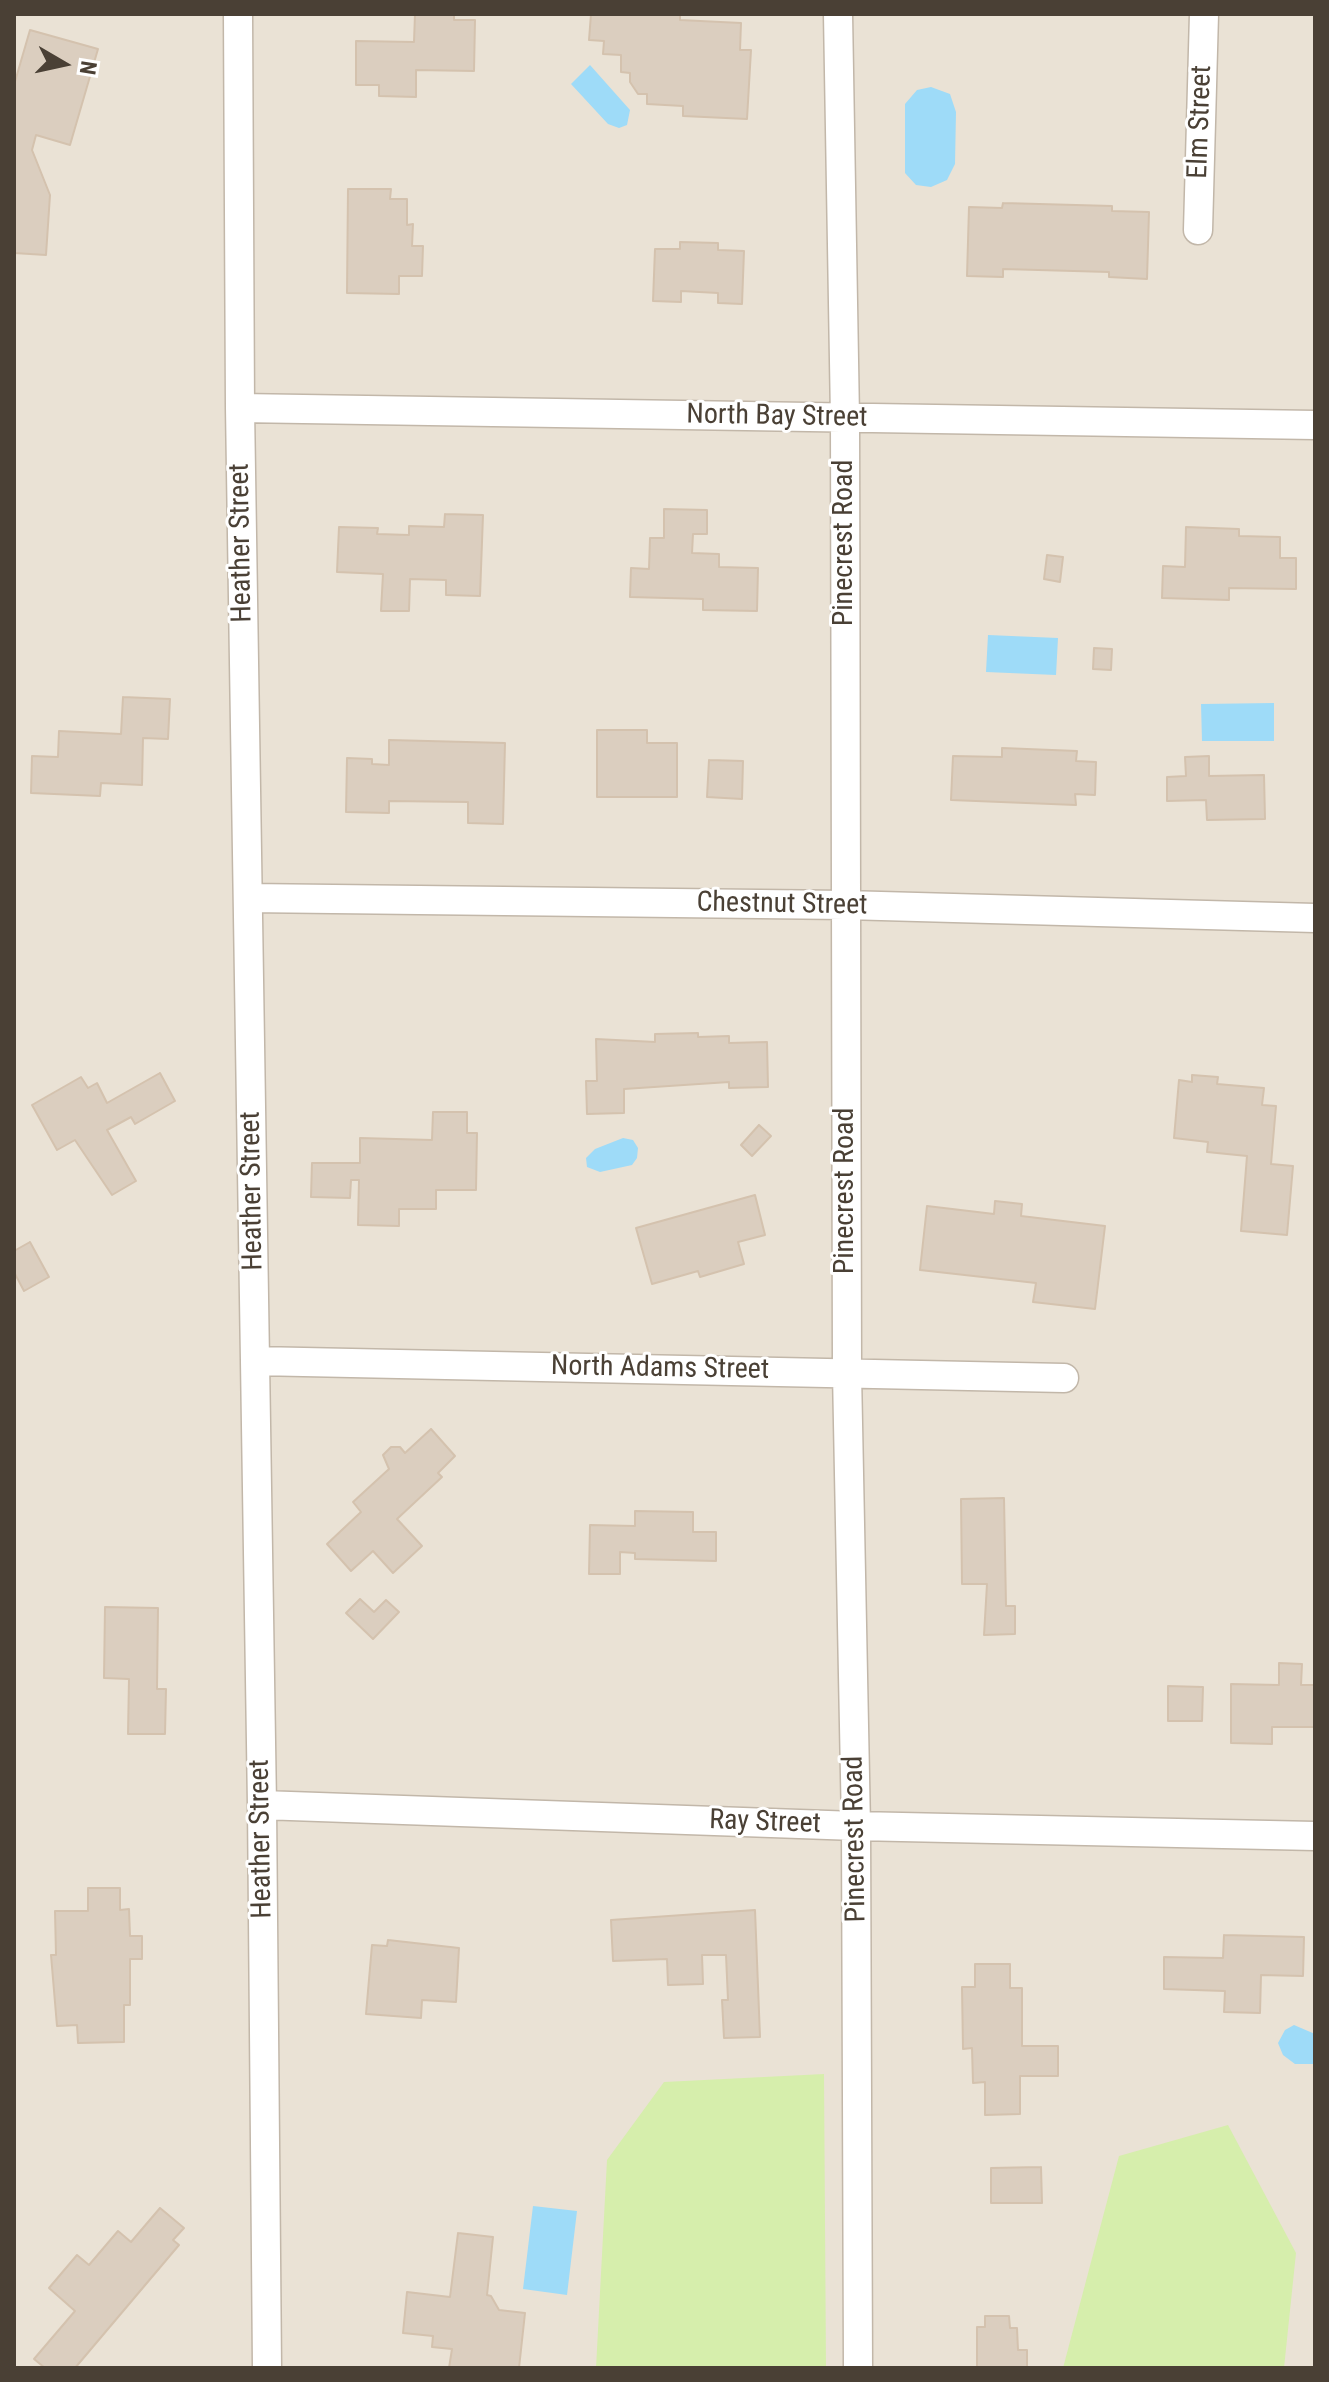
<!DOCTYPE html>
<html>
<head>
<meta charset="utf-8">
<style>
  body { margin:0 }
  #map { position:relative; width:1329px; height:2382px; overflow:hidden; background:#f5f0e8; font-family:"Roboto Condensed",sans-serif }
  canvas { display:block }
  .frame { position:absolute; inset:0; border:16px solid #4a4035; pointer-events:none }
  .north { position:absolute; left:24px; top:24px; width:80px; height:80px; -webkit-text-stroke:6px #fff; paint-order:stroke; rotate:99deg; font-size:22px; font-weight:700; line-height:32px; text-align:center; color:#4a4035 }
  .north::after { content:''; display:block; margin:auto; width:28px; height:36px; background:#4a4035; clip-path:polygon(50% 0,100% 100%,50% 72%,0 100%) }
</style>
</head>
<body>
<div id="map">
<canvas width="1329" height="2382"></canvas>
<div class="frame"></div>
<div class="north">N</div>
</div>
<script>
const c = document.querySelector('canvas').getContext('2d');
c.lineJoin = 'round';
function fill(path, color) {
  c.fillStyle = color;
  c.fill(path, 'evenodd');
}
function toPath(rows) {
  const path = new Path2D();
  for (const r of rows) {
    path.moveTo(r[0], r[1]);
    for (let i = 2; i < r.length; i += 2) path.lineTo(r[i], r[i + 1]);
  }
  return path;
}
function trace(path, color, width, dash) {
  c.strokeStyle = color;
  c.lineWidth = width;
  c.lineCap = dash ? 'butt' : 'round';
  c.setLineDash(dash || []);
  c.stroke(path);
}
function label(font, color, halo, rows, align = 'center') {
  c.font = font + ' "Roboto Condensed",sans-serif';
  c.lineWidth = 6;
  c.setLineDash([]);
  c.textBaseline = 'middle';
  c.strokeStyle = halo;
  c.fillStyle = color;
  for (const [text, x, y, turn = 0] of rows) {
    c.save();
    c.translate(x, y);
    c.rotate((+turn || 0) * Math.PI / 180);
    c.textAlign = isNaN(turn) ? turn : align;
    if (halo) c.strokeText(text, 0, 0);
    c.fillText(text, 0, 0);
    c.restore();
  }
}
fill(toPath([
  [14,14,1315,14,1315,2368,14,2368]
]), '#eae2d5');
fill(toPath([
  [824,2074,826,2368,596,2368,607,2160,664,2082],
  [1228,2125,1296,2253,1284,2368,1063,2368,1119,2156]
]), '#d6eeac');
fill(toPath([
  [590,65,630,110,627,125,619,128,608,124,571,84],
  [931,87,950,94,956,112,955,164,947,180,931,187,916,185,905,173,905,104,917,90],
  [988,635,1058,638,1056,675,986,672],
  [1274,703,1274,741,1202,741,1201,704],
  [623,1138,633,1140,638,1148,637,1158,632,1165,600,1172,587,1167,586,1158,595,1149],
  [1294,2025,1315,2034,1315,2064,1295,2064,1283,2055,1278,2043,1285,2030],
  [533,2206,577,2211,567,2295,523,2289]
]), '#9edbf8');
const building = toPath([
  [415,14,454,14,454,20,475,20,474,71,416,70,416,97,379,96,379,85,356,85,356,41,414,42,415,14],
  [591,14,680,14,680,20,741,23,740,50,751,50,747,119,683,116,683,106,647,104,647,94,638,94,630,82,630,73,621,72,621,55,603,54,604,41,589,40,591,14],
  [30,30,98,49,70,145,36,135,32,150,50,195,46,255,14,253,14,85,30,30],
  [348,189,391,189,390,199,407,199,407,225,413,224,412,246,423,246,422,276,399,276,399,294,347,293,348,189],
  [1003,203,1112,206,1112,211,1149,212,1147,279,1109,277,1109,272,1003,269,1003,277,967,276,969,207,1002,208,1003,203],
  [680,242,718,243,718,250,744,251,742,304,718,303,718,293,681,291,681,302,653,301,655,249,680,249,680,242],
  [664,509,707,510,707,534,693,534,692,553,719,554,719,567,758,568,757,611,703,610,703,599,630,597,631,568,649,569,650,538,664,538,664,509],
  [445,514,483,515,480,596,446,595,446,580,410,579,409,611,381,611,383,574,337,572,339,527,378,528,377,534,409,535,409,526,444,527,445,514],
  [1186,527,1239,529,1239,536,1280,537,1280,558,1296,558,1296,589,1229,588,1229,600,1162,598,1163,566,1185,567,1186,527],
  [1047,555,1063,557,1060,582,1044,579,1047,555],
  [1094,648,1112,649,1111,670,1093,669,1094,648],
  [123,697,170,699,168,739,143,738,142,785,101,783,100,796,31,793,32,756,58,757,59,731,121,734,123,697],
  [597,730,647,730,647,743,677,743,677,797,597,797,597,730],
  [389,740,505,743,503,824,468,823,468,802,389,801,389,813,346,812,347,758,372,759,372,764,389,765,389,740],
  [1002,748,1077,751,1076,761,1096,762,1095,795,1075,794,1076,805,951,800,953,756,1002,757,1002,748],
  [1209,756,1209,776,1264,775,1265,819,1207,820,1206,800,1167,801,1167,777,1186,776,1185,757,1209,756],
  [709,760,743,761,742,799,707,797,709,760],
  [698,1033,698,1037,729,1036,729,1043,767,1042,768,1087,729,1088,729,1082,624,1089,624,1113,587,1114,586,1081,597,1081,596,1039,655,1042,655,1034,698,1033],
  [160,1073,175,1101,135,1124,131,1117,107,1130,136,1181,112,1195,75,1140,57,1150,32,1105,81,1077,88,1088,97,1083,107,1103,160,1073],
  [1192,1075,1218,1077,1217,1084,1264,1088,1262,1105,1276,1106,1271,1164,1293,1166,1287,1235,1241,1231,1247,1156,1207,1152,1208,1142,1174,1138,1179,1080,1192,1082,1192,1075],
  [433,1112,467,1112,467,1133,477,1133,476,1190,436,1190,436,1209,399,1209,399,1226,358,1225,359,1180,351,1180,350,1198,311,1197,312,1163,360,1163,360,1138,432,1140,433,1112],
  [759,1125,771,1136,752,1156,741,1145,759,1125],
  [755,1195,765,1235,738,1242,744,1264,700,1277,698,1271,652,1284,636,1228,755,1195],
  [995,1201,1022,1204,1021,1216,1105,1226,1095,1309,1033,1302,1036,1283,920,1270,927,1206,994,1214,995,1201],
  [30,1242,49,1277,24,1291,14,1272,14,1251,30,1242],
  [431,1429,455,1456,438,1473,442,1477,397,1519,422,1546,393,1573,373,1551,351,1571,327,1544,361,1512,353,1502,389,1469,383,1455,391,1447,400,1447,405,1453,431,1429],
  [1004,1498,1006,1606,1015,1606,1015,1634,984,1635,987,1584,962,1584,961,1499,1004,1498],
  [635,1511,693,1512,693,1532,716,1532,716,1561,635,1559,635,1553,620,1552,620,1574,589,1574,590,1525,635,1526,635,1511],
  [360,1599,374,1612,386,1600,399,1612,373,1639,346,1613,360,1599],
  [105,1607,158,1608,157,1689,166,1689,165,1734,128,1734,129,1679,104,1678,105,1607],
  [1279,1663,1302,1664,1301,1685,1315,1685,1315,1727,1272,1727,1272,1744,1231,1743,1231,1684,1279,1685,1279,1663],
  [1168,1686,1203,1687,1202,1721,1168,1721,1168,1686],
  [88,1888,120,1888,120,1910,129,1909,130,1936,142,1936,142,1959,130,1959,130,2005,124,2005,124,2042,78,2043,77,2025,57,2026,51,1955,56,1955,55,1911,88,1911,88,1888],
  [755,1910,760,2037,724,2038,722,2000,728,2000,726,1955,702,1955,703,1984,668,1985,667,1959,613,1961,611,1920,755,1910],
  [1224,1935,1304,1937,1303,1976,1261,1975,1260,2013,1224,2012,1225,1991,1164,1989,1164,1957,1223,1958,1224,1935],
  [388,1940,459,1948,456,2002,422,2000,421,2018,366,2014,372,1945,387,1946,388,1940],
  [975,1964,1010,1964,1010,1988,1022,1988,1022,2046,1058,2046,1058,2076,1020,2076,1020,2114,985,2115,985,2082,973,2083,972,2048,963,2049,962,1987,975,1987,975,1964],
  [1041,2167,1042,2203,991,2203,991,2168,1041,2167],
  [160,2208,184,2228,173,2240,179,2245,75,2368,45,2368,34,2359,75,2311,49,2288,77,2255,89,2265,118,2231,131,2242,160,2208],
  [458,2233,493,2237,487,2295,491,2296,499,2310,525,2313,519,2368,449,2368,452,2349,432,2347,433,2336,403,2333,407,2292,450,2297,458,2233],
  [985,2316,1009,2316,1010,2328,1017,2328,1018,2350,1027,2350,1027,2368,977,2368,977,2327,985,2327,985,2316]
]);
fill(building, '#dbcebf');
trace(building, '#d4c2ae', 2);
const minor = toPath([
  [238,14,240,408,262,1805,267,2368],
  [838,14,845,418,847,1373,856,1826,858,2368],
  [1198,230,1204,14],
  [240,408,1315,425],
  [248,898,845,905,1315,918],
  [256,1361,1064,1378],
  [262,1805,856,1826,1315,1836]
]);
trace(minor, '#c2b7a9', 31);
trace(minor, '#fff', 28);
label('28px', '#4a4035', '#fff', [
  ["Elm Street",1201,122,-88],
  ["North Bay Street",777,417,1],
  ["Heather Street",242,543,-91],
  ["Pinecrest Road",845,543,-90],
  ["Chestnut Street",782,905,1],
  ["Heather Street",253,1191,-91],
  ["Pinecrest Road",846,1191,-90],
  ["North Adams Street",660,1369,1],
  ["Ray Street",765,1823,2],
  ["Heather Street",262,1839,-91],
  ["Pinecrest Road",856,1839,-91]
]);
</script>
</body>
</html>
